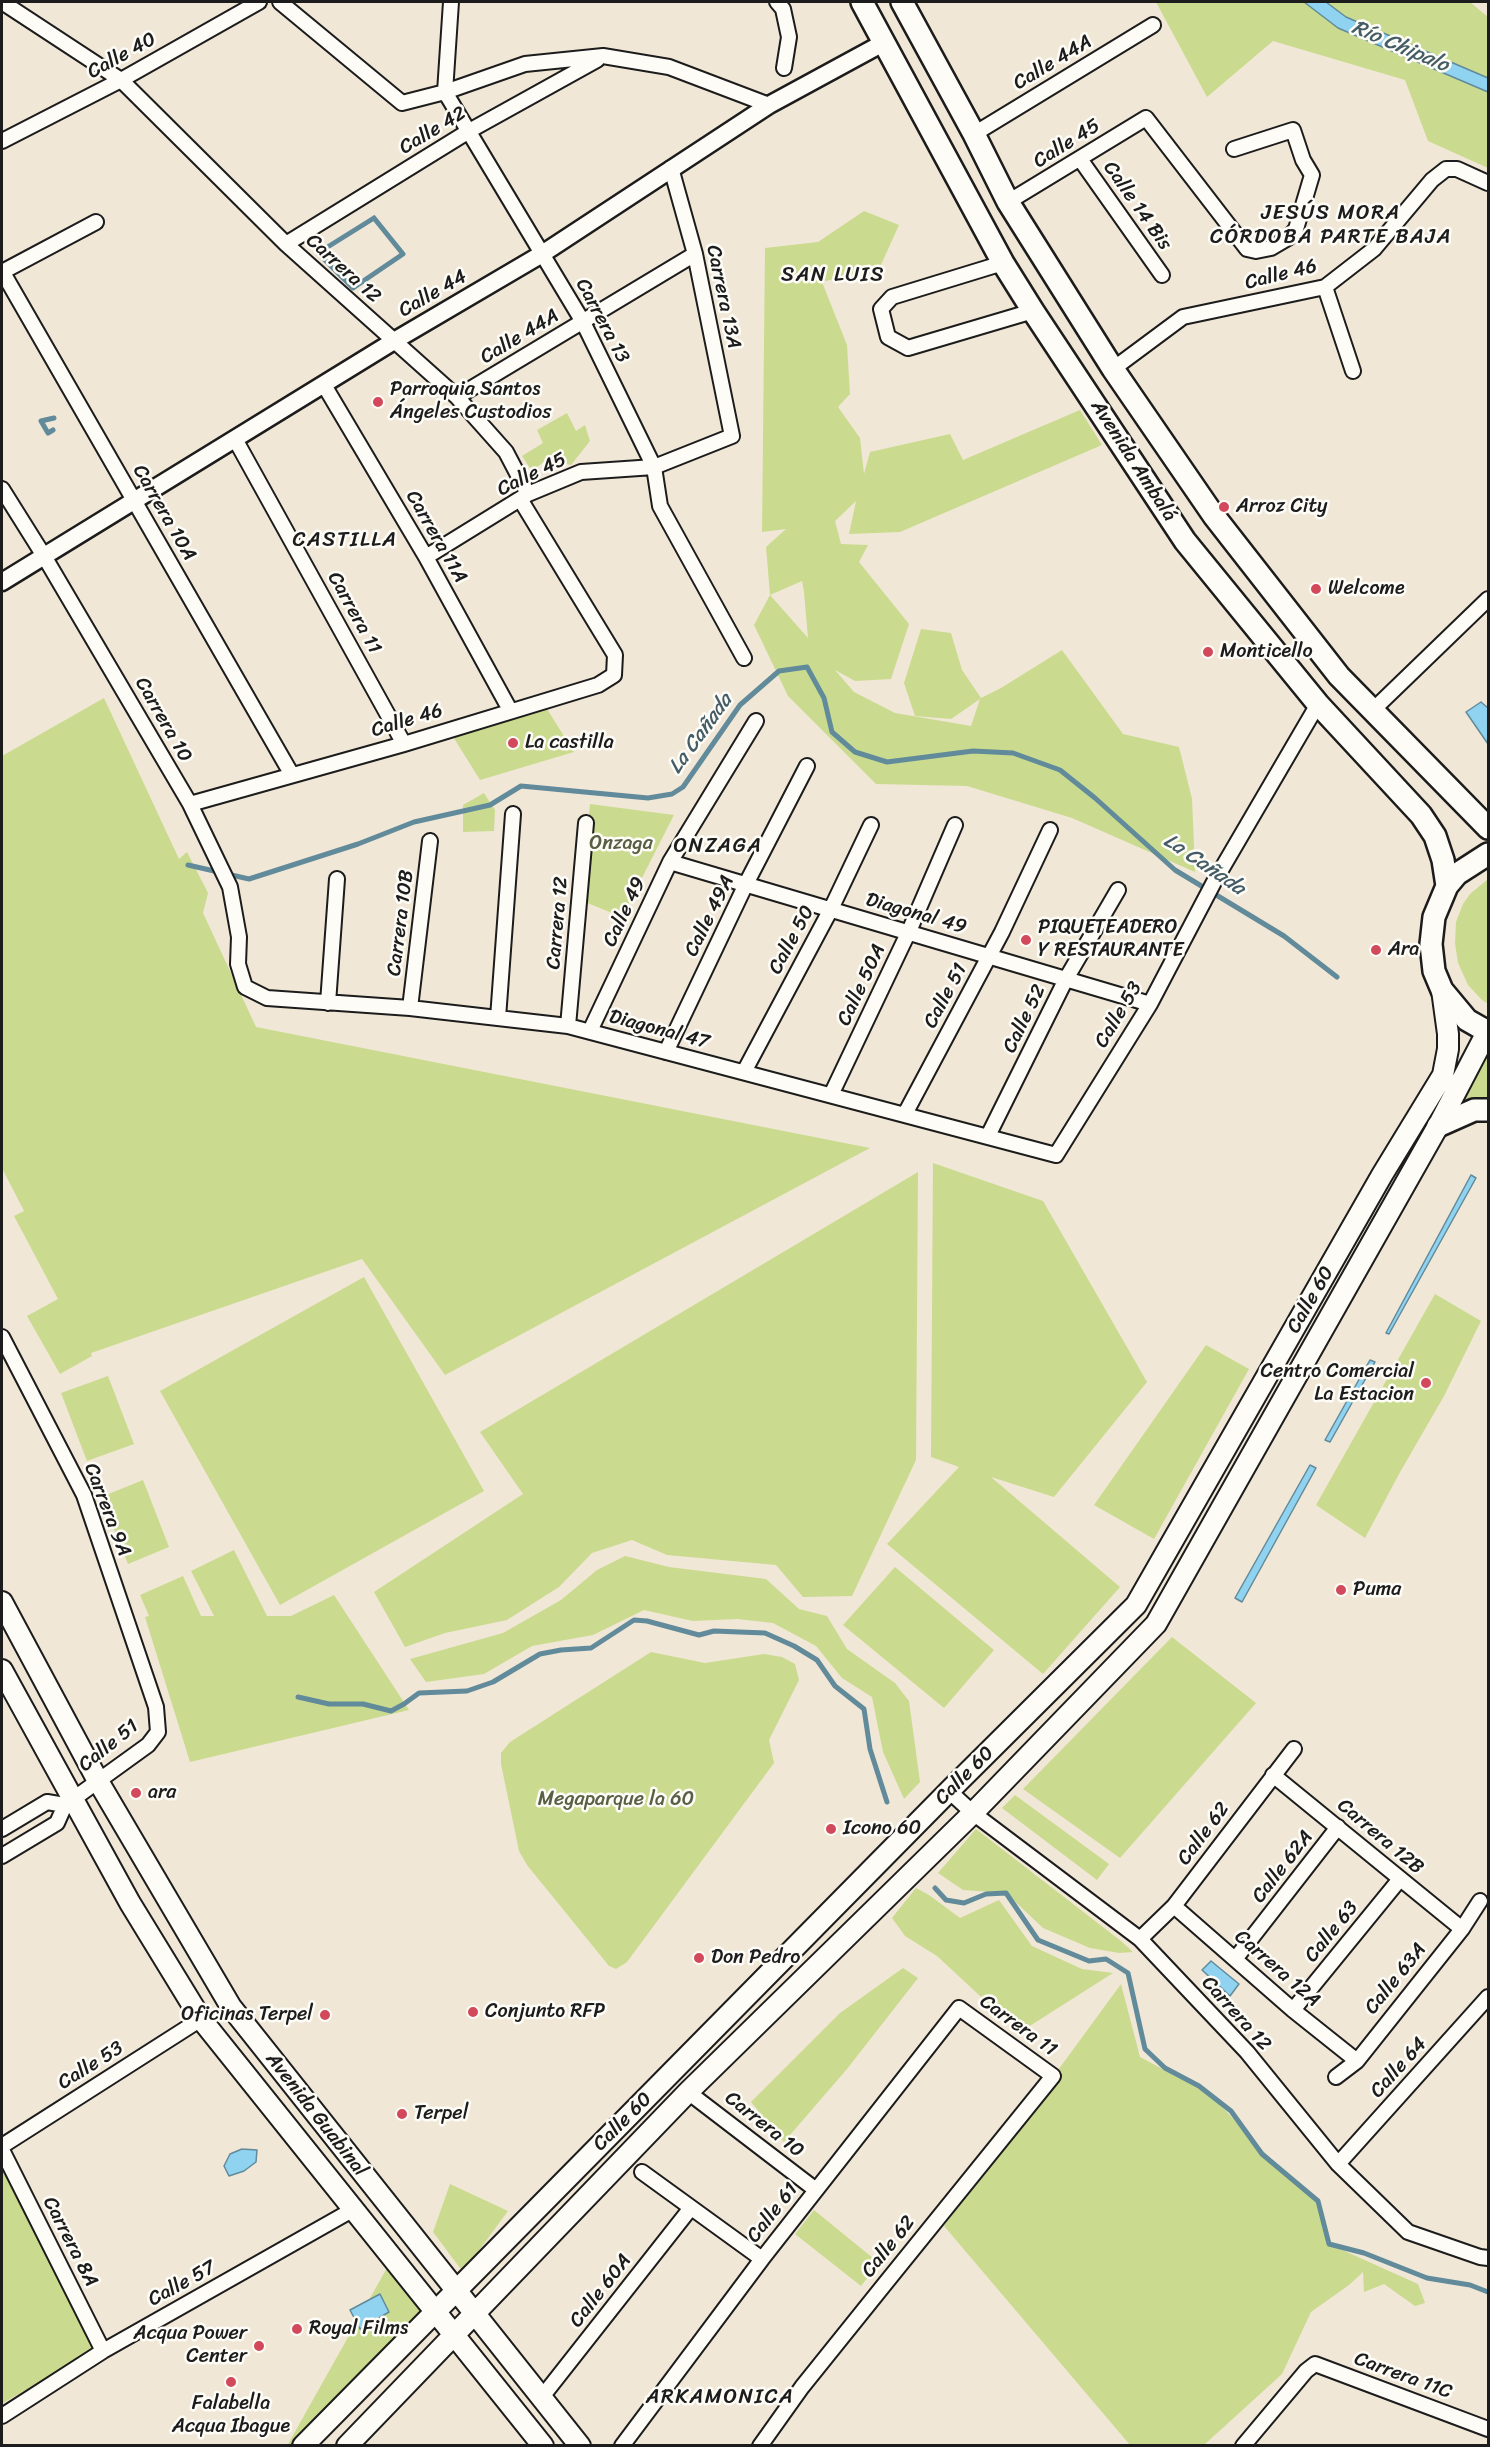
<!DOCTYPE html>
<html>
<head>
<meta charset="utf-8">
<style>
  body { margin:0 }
  #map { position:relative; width:1490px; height:2447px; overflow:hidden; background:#f1e7d6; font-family:Sriracha,sans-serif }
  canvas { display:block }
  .frame { position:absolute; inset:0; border:3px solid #1c1c1c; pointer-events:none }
</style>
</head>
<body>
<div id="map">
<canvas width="1490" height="2447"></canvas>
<div class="frame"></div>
</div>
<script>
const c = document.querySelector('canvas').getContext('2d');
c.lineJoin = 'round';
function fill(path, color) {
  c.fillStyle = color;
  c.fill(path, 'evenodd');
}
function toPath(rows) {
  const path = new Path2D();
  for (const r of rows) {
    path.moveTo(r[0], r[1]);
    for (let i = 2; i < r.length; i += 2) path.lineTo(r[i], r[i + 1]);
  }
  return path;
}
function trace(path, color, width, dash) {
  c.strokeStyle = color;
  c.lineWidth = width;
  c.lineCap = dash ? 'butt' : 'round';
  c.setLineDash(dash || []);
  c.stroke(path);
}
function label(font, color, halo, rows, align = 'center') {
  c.font = font + ' Sriracha,sans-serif';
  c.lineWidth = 5;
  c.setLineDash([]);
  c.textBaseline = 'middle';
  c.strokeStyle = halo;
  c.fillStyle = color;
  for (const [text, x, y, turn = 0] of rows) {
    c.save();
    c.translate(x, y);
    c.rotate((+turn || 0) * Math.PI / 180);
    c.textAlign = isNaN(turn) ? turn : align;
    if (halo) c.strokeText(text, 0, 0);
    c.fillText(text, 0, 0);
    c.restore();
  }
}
fill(toPath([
  [1156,2,1470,2,1488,17,1488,168,1428,141,1405,80,1273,41,1207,97],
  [864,211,899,225,880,267,822,282,847,345,850,394,838,407,860,438,864,474,870,452,950,434,963,460,1080,410,1102,445,900,532,849,534,856,501,835,521,841,544,868,545,859,562,909,624,891,679,855,681,835,670,854,692,895,713,971,726,980,699,951,719,915,716,904,683,921,629,951,633,962,670,981,698,1001,688,1062,650,1123,734,1179,747,1192,799,1195,872,1072,818,967,786,876,784,788,696,754,625,770,595,766,547,786,529,762,532,765,248,818,242],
  [802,581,804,592,808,638,770,595],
  [567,413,576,431,585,425,590,441,571,465,546,460,532,471,522,456,543,443,537,430],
  [104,698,179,859,187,852,208,893,203,913,256,1027,870,1148,445,1375,362,1259,91,1353,92,1356,60,1374,27,1316,58,1299,14,1216,24,1211,2,1168,2,756],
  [547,709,574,752,480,780,452,735],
  [484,793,495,810,494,831,463,832,463,805],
  [590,804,674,815,622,917,580,900],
  [1488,879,1488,1004,1481,999,1468,985,1458,963,1455,943,1456,922,1463,904,1470,894],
  [1487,1058,1488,1099,1464,1099],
  [933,1163,1043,1201,1147,1382,1054,1497,991,1477,1120,1587,1043,1674,887,1544,959,1467,931,1457],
  [918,1172,916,1460,852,1596,803,1597,776,1565,667,1555,632,1540,592,1553,559,1587,507,1620,445,1633,405,1647,374,1592,523,1494,480,1432],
  [364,1277,484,1491,280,1605,160,1391],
  [1435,1294,1481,1321,1444,1396,1399,1474,1365,1538,1316,1505],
  [1206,1345,1249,1369,1154,1539,1094,1505],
  [108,1376,134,1444,87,1461,61,1393],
  [143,1480,169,1547,128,1564,101,1497],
  [234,1550,267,1616,291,1616,334,1595,409,1710,190,1762,145,1617,149,1616,140,1595,183,1576,201,1616,214,1616,191,1571],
  [625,1556,669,1567,766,1579,799,1609,827,1616,847,1649,895,1683,909,1701,920,1782,904,1799,883,1752,872,1697,842,1678,816,1646,773,1623,737,1619,693,1621,644,1610,593,1635,532,1646,484,1674,426,1682,410,1659,503,1633,561,1600,597,1570],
  [895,1567,994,1650,944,1708,843,1625],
  [1172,1637,1256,1703,1120,1858,1023,1789],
  [651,1652,705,1663,764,1654,782,1657,795,1664,799,1680,769,1740,774,1763,627,1962,616,1969,609,1966,527,1865,519,1851,501,1764,501,1753,510,1742],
  [1015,1795,1109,1864,1097,1880,1002,1808],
  [976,1829,1121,1941,1133,1952,1119,1953,1090,1948,1043,1928,1006,1893,963,1890,938,1873],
  [916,1888,929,1895,960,1918,999,1900,1032,1946,1082,1969,1113,1973,1025,2029,993,2008,937,1956,905,1936,892,1918],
  [903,1968,918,1978,847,2069,784,2142,751,2102,840,2013],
  [1121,1984,1140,2057,1211,2095,1280,2169,1318,2201,1329,2244,1418,2284,1425,2303,1415,2306,1384,2284,1364,2292,1363,2272,1349,2285,1311,2312,1282,2374,1204,2445,1130,2445,944,2226],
  [2,2168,94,2351,3,2403,2,2401],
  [450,2184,508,2211,463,2272,433,2232],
  [814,2210,879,2263,861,2286,795,2234],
  [388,2266,423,2314,293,2445,287,2446]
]), '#cadb8f');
const water = toPath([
  [1304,2,1326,2,1346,17,1488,78,1488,92,1338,28,1304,2],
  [1481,702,1488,708,1488,744,1466,712,1481,702],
  [1471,1175,1476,1178,1389,1334,1386,1333,1471,1175],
  [1370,1360,1375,1362,1330,1442,1325,1440,1370,1360],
  [1310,1465,1316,1468,1242,1602,1235,1598,1310,1465],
  [1211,1961,1239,1984,1230,1996,1202,1970,1211,1961],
  [242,2149,257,2150,256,2162,244,2171,229,2176,224,2166,230,2154,242,2149],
  [380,2294,389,2312,360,2329,350,2310,380,2294]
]);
fill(water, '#8fd3f0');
trace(water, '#618a9b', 1.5);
trace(toPath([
  [374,218,403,254,353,288,318,253,374,218],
  [53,430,48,433,41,421,54,418],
  [188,865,249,879,358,844,414,822,490,805,521,786,648,798,672,794,683,787,740,705,779,671,807,667,824,698,832,732,855,752,887,762,973,751,1013,753,1060,770,1095,798,1175,870,1284,936,1337,977],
  [298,1697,329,1704,363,1704,391,1711,404,1704,419,1693,467,1691,493,1682,540,1654,561,1650,591,1648,634,1620,647,1621,699,1635,714,1631,765,1633,794,1646,817,1660,835,1686,864,1709,870,1749,887,1802],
  [935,1888,946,1900,964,1903,986,1894,1006,1893,1038,1940,1089,1961,1106,1959,1128,1973,1145,2049,1165,2068,1199,2086,1231,2111,1262,2154,1318,2201,1329,2244,1364,2253,1427,2278,1470,2285,1488,2292]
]), '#618a9b', 5);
const minor = toPath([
  [2,2,121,80,286,244,457,397,506,452,528,494],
  [280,2,402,103,445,92,525,64,603,56,669,67,769,105],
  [451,2,445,92,583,322,654,467,660,506,744,658],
  [777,2,783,9,789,37,784,68],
  [974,134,1153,25],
  [2,141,121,80,259,2],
  [1080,159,1162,275],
  [1008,202,1146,118,1247,249,1256,251,1271,248,1288,238,1296,229,1312,175,1303,160,1293,130,1234,149],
  [286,244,469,131,597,60],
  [1003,263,892,297,881,309,888,337,908,348,1033,311],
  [2,271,292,775],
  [2,272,96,222],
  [1325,287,1353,371],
  [1113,369,1183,317,1325,287,1374,249,1432,180,1446,169,1457,169,1488,183],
  [324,385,426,557,510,710],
  [457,397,695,254],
  [235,439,404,744],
  [2,489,44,556,190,804,230,887,239,937,238,964,245,987,267,998,410,1008,568,1026,1056,1155,1150,1004,1214,882,1318,704],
  [426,557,528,494,581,472,654,467,732,436,695,254,671,168],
  [1373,710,1488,599],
  [190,804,404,744,598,685,614,675,615,655,520,499],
  [670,862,1150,1004],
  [328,1003,337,879],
  [410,1008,430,841],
  [498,1018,513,814],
  [568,1026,586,823],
  [590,1031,670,862,756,721],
  [666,1052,746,884,807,766],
  [744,1072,831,909,871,825],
  [831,1095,910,929,955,825],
  [905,1114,1002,932,1050,830],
  [988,1136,1066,979,1118,890],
  [2,1337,84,1495,156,1707,158,1732,148,1745,65,1805,57,1823,2,1856],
  [1273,1775,1462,1929],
  [949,1791,973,1813,1140,1939,1247,2052,1338,2164,1408,2232,1480,2257,1488,2258],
  [2,1829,47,1802,65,1805],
  [1174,1906,1293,2010,1357,2061],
  [1140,1939,1174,1906,1294,1749],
  [1236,1958,1338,1827],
  [1293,2010,1400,1879],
  [1336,2077,1357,2061,1462,1929,1480,1901],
  [688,2092,816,2190],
  [2,2146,201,2019],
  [2,2150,103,2351],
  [1338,2164,1488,1997],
  [642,2172,762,2259],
  [542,2397,690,2209],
  [2,2416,103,2351,354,2209],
  [622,2446,762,2259,959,2008,1053,2076,884,2285,802,2387,760,2446],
  [1243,2446,1306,2371,1315,2364,1488,2429]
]);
const tertiary = toPath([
  [2,582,394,341,542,254,769,105,885,42]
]);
const secondary = toPath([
  [2,1602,98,1781,231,2007,580,2446],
  [2,1670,130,1903,201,2019,543,2446],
  [303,2446,949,1791,1136,1605,1382,1175,1443,1075,1448,1049,1448,1034,1442,990],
  [347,2446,688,2092,973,1813,1156,1624,1438,1126,1487,1032]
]);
const primary = toPath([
  [862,2,1003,263,1033,311,1185,541,1318,704,1421,815,1435,836,1443,860,1447,886],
  [902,2,974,134,1008,202,1113,369,1214,516,1339,676,1488,828],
  [1488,854,1457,874,1447,886,1434,917,1431,944,1434,971,1442,990,1467,1020,1488,1032],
  [1438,1126,1474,1110,1488,1110]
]);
trace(minor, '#1c1c1c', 18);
trace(tertiary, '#1c1c1c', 21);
trace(secondary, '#1c1c1c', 24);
trace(primary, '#1c1c1c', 26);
trace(minor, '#fdfcf7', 14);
trace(tertiary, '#fdfcf7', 16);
trace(secondary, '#fdfcf7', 20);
trace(primary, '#fdfcf7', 21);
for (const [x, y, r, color] of [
  [378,402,6,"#d1495b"],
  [1224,507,6,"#d1495b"],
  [1316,589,6,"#d1495b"],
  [1208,652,6,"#d1495b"],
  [513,743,6,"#d1495b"],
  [1026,940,6,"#d1495b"],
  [1376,950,6,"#d1495b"],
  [1426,1383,6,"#d1495b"],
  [1341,1590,6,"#d1495b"],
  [136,1793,6,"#d1495b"],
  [831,1829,6,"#d1495b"],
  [699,1958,6,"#d1495b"],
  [473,2012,6,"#d1495b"],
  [325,2015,6,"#d1495b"],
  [402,2114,6,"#d1495b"],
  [297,2329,6,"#d1495b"],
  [259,2346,6,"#d1495b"],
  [231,2382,6,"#d1495b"]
]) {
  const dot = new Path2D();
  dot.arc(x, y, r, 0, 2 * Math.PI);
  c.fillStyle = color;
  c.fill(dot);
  trace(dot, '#fdfcf7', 2);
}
label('20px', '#1c1c1c', '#fdfcf7', [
  ["Calle 40",122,56,-29],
  ["Calle 44A",1053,63,-31],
  ["Calle 42",433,131,-31],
  ["Calle 45",1067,144,-32],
  ["Calle 14 Bis",1137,206,55],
  ["Carrera 12",343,269,42],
  ["Calle 46",1281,275,-14],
  ["Calle 44",433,294,-30],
  ["Carrera 13A",723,297,78],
  ["Carrera 13",602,321,62],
  ["Calle 44A",520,337,-31],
  ["Avenida Ambalá",1133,461,57],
  ["Calle 45",532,475,-26],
  ["Carrera 10A",164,513,60],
  ["Carrera 11A",436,537,60],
  ["Carrera 11",354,613,61],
  ["Carrera 10",163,720,60],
  ["Calle 46",407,721,-17],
  ["Calle 49",625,912,-65],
  ["Diagonal 49",916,914,16],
  ["Calle 49A",710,916,-64],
  ["Carrera 10B",401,923,-83],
  ["Carrera 12",558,923,-85],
  ["Calle 50",792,940,-62],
  ["Calle 50A",862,985,-65],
  ["Calle 51",946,996,-62],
  ["Calle 53",1119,1015,-59],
  ["Calle 52",1025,1019,-64],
  ["Diagonal 47",659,1030,15],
  ["Calle 60",1311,1300,-60],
  ["Carrera 9A",107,1510,69],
  ["Calle 51",109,1746,-39],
  ["Calle 60",965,1776,-45],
  ["Calle 62",1204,1834,-53],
  ["Carrera 12B",1380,1837,40],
  ["Calle 62A",1283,1867,-52],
  ["Calle 63",1332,1932,-51],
  ["Carrera 12A",1277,1969,41],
  ["Calle 63A",1396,1979,-51],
  ["Carrera 12",1236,2014,48],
  ["Carrera 11",1018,2026,36],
  ["Calle 53",91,2066,-32],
  ["Calle 64",1399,2068,-48],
  ["Avenida Guabinal",316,2115,52],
  ["Calle 60",623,2122,-45],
  ["Carrera 10",764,2125,38],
  ["Calle 61",773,2213,-52],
  ["Carrera 8A",70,2242,63],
  ["Calle 62",889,2247,-51],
  ["Calle 57",182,2284,-29],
  ["Calle 60A",601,2291,-52],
  ["Carrera 11C",1403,2376,20]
]);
label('20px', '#1c1c1c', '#fdfcf7', [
  ["Parroquia Santos",390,390],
  ["Ángeles Custodios",390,413],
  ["Arroz City",1236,507],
  ["Welcome",1328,589],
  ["Monticello",1220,652],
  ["La castilla",525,743],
  ["PIQUETEADERO",1038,928],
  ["Y RESTAURANTE",1038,951],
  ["Ara",1388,950],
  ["Centro Comercial",1414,1372,"right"],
  ["La Estacion",1414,1395,"right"],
  ["Puma",1353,1590],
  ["ara",148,1793],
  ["Icono 60",843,1829],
  ["Don Pedro",711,1958],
  ["Conjunto RFP",485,2012],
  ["Oficinas Terpel",313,2015,"right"],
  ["Terpel",414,2114],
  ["Royal Films",309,2329],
  ["Acqua Power",247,2334,"right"],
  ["Center",247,2357,"right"],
  ["Falabella",231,2404,"center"],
  ["Acqua Ibague",231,2427,"center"]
], 'left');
label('20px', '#595f44', '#fdfcf7', [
  ["Onzaga",621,844],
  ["Megaparque la 60",616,1800]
]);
label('italic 21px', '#445c66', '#fdfcf7', [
  ["Río Chipalo",1400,47,23],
  ["La Cañada",701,734,-54],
  ["La Cañada",1204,865,34]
]);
c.letterSpacing = '1.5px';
label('21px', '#1c1c1c', '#fdfcf7', [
  ["JESÚS MORA",1331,214],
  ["CÓRDOBA PARTE BAJA",1331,238],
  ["SAN LUIS",833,276],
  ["CASTILLA",345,541],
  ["ONZAGA",718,847],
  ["ARKAMONICA",720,2398]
]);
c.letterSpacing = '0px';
</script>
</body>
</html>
